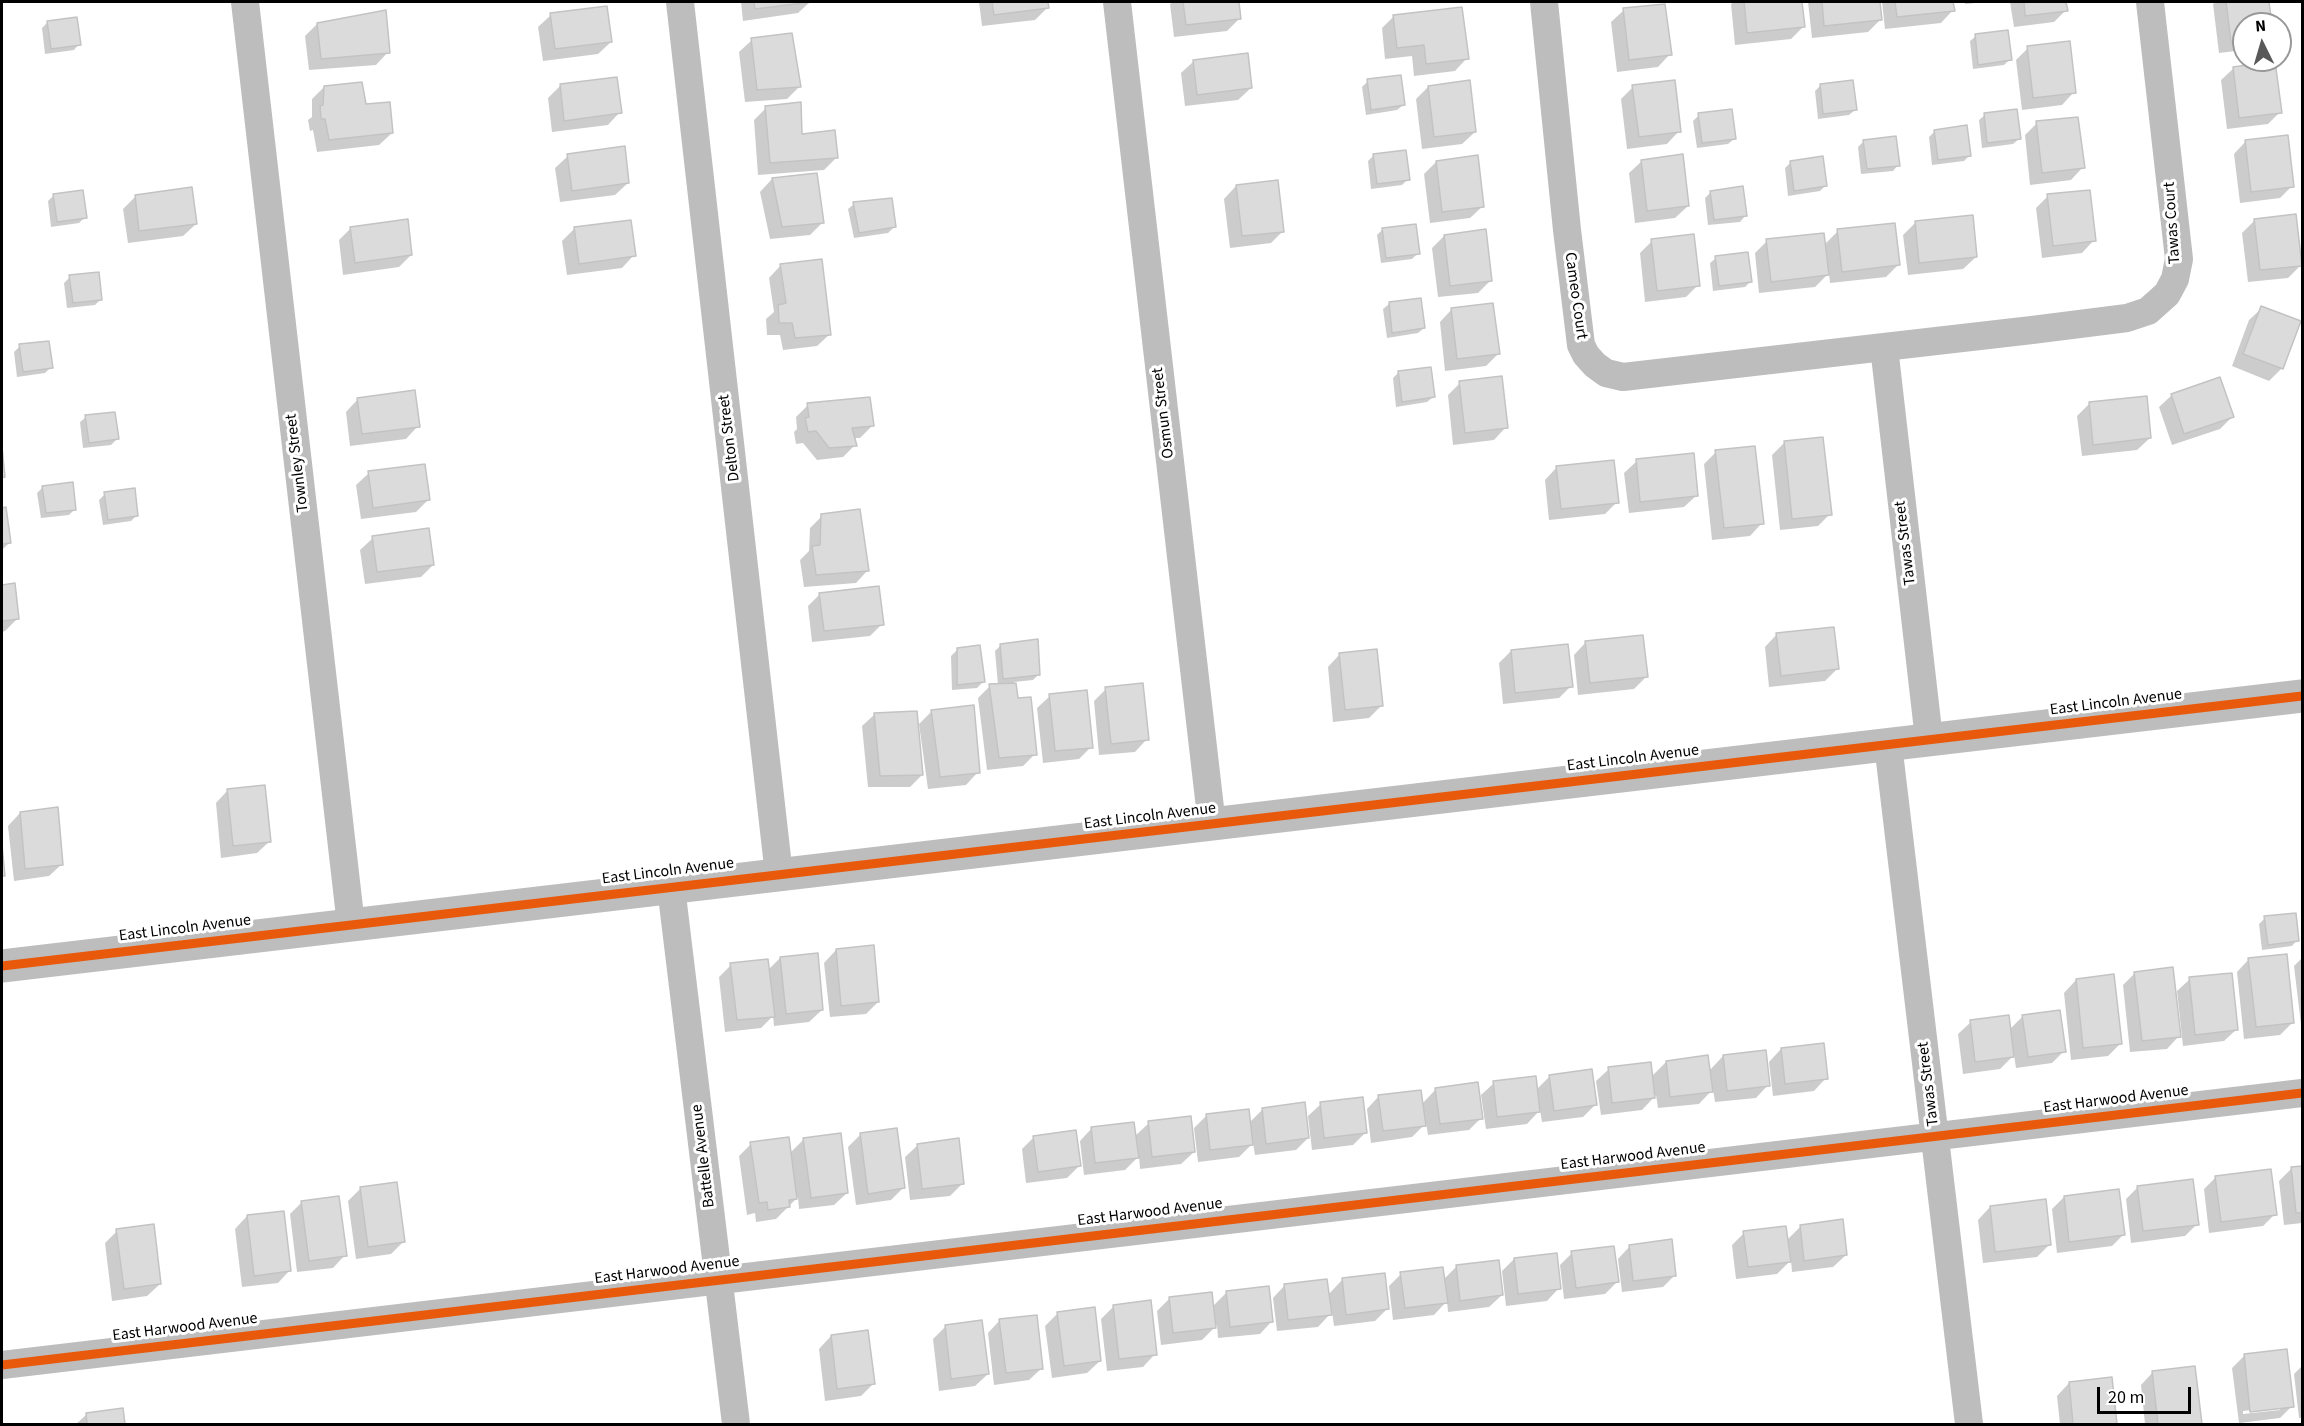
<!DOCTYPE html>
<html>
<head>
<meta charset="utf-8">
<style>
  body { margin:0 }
  #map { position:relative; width:2304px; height:1426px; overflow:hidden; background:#fff; font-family:"Source Sans 3",sans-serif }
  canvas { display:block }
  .frame { position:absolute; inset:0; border:3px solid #000; pointer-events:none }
  .north { position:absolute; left:2232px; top:12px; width:60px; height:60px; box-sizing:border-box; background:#fff; border:2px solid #999; border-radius:50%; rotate:355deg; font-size:16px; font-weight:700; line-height:24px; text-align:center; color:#000 }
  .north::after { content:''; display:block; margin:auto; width:21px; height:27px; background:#595959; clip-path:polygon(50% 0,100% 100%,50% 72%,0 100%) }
  .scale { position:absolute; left:2097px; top:1387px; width:94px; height:27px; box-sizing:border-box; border:3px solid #000; border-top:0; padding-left:8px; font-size:18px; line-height:21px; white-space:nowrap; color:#000; -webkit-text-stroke:4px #fff; paint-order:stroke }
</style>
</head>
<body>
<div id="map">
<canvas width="2304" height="1426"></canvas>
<div class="frame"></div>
<div class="north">N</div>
<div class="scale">20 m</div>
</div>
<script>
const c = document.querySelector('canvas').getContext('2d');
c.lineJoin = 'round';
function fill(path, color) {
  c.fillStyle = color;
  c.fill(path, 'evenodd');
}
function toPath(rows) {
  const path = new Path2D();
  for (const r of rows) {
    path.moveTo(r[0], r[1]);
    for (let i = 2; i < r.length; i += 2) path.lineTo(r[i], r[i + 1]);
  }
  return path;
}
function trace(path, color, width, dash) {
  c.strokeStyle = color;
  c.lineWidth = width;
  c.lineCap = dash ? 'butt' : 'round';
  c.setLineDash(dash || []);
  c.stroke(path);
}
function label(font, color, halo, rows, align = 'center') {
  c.font = font + ' "Source Sans 3",sans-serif';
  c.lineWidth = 6;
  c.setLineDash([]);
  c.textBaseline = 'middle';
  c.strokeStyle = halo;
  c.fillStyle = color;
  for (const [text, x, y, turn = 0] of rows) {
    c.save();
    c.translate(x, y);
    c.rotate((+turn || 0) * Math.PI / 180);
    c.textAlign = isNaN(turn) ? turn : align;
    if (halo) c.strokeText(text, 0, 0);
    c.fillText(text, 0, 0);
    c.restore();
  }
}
fill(toPath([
  [741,2,810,2,798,13,743,21],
  [979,2,1047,2,1047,8,1035,20,982,26],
  [1173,2,1238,2,1240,18,1227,31,1174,37,1170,4],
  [1734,2,1801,2,1803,27,1791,39,1735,45,1731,4],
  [1808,2,1878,2,1880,20,1868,32,1812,38],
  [1882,2,1952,2,1953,10,1941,23,1885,29],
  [1965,2,1987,2,1965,4],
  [2010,2,2065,2,2066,10,2054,22,2014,27],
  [2216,2,2267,2,2270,24,2244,24,2244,50,2219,53,2213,4],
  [1624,10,1670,54,1658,67,1617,72,1611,22],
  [551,15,611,42,598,54,543,61,538,27],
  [1394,16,1467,58,1455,71,1414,76,1412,56,1385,59,1382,28],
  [48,22,79,44,74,50,45,54,42,28],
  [317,24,388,52,376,65,309,70,305,36],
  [1976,36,2010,59,2004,65,1973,69,1970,41],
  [752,40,799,87,787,99,745,102,739,52],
  [2028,48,2074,92,2062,105,2022,110,2016,60],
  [1194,61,1251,88,1238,100,1185,106,1181,73],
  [2234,68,2280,112,2268,124,2227,129,2221,80],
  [1368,81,1403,105,1397,110,1366,115,1362,87],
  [560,86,620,112,608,125,552,132,548,98],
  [1820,86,1855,110,1849,115,1818,119,1815,91],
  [324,87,364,106,392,133,379,145,317,152,313,130,310,131,308,120,312,117,312,99],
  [1428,87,1475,132,1462,144,1422,149,1416,99],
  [1633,87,1679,131,1667,144,1627,149,1621,99],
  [766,108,801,136,837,157,824,170,758,175,754,120],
  [1699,115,1734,139,1728,144,1697,148,1693,121],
  [1985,115,2019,139,2013,144,1982,148,1979,120],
  [2037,123,2083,167,2071,180,2030,185,2025,135],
  [1935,131,1970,155,1964,161,1932,165,1929,137],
  [1864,141,1898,165,1893,171,1861,174,1858,147],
  [2246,141,2292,186,2280,198,2240,203,2234,154],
  [1374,155,1408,179,1402,185,1371,189,1368,161],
  [568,156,628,183,615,195,560,202,555,168],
  [1642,161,1688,206,1675,218,1635,223,1629,173],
  [1436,162,1483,206,1470,218,1430,223,1424,174],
  [1791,162,1825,186,1820,191,1788,196,1785,168],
  [772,179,822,223,810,235,770,239,760,192],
  [1236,186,1283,231,1271,243,1230,248,1224,199],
  [1711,192,1745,216,1740,222,1708,225,1705,198],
  [54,195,85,217,79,223,51,227,48,201],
  [2048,196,2094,240,2082,253,2042,258,2036,208],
  [135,197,196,224,183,236,128,243,123,209],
  [854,204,894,227,888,233,854,238,848,209],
  [2254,221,2301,265,2288,278,2248,282,2242,233],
  [1916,222,1976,257,1963,269,1908,275,1903,235],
  [351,228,411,255,399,267,343,275,339,240],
  [575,228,634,255,622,268,567,275,562,241],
  [1383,229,1418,253,1412,259,1381,263,1377,235],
  [1838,231,1898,265,1886,277,1830,283,1829,273,1815,287,1759,293,1755,253,1767,241,1824,245],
  [1444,236,1490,281,1478,293,1438,297,1432,248],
  [1652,241,1698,285,1686,297,1645,302,1640,253],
  [1716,258,1750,282,1745,287,1713,291,1710,263],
  [781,265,830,334,817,346,783,350,780,335,767,335,766,319,774,312,769,278],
  [70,277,101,299,95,305,67,308,64,283],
  [1389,304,1424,328,1418,333,1387,338,1383,309],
  [2262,308,2300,322,2281,369,2269,381,2232,366,2249,320],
  [1452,309,1498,354,1486,366,1445,371,1440,322],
  [20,346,51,367,45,373,17,377,14,352],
  [1398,373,1433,397,1427,402,1396,407,1393,378],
  [1460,383,1506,427,1494,440,1453,445,1448,395],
  [2172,395,2232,417,2220,429,2172,445,2159,407],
  [358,399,418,426,406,439,350,446,346,412],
  [2090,403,2150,438,2137,450,2082,456,2077,416],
  [808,405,872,426,860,438,853,438,855,445,843,457,817,460,803,443,796,444,794,432,797,429,796,417],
  [86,417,117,439,111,445,83,448,80,422],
  [1784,443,1830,514,1818,526,1780,530,1772,455],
  [1716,452,1762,523,1750,536,1712,540,1704,464],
  [1637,461,1697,495,1684,507,1629,513,1624,473],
  [1557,467,1617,502,1605,514,1549,520,1545,480],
  [369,473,429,499,416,512,361,519,356,485],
  [43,487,75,509,69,515,41,518,37,493],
  [105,494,137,515,131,521,103,525,99,500],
  [2,509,5,509,9,543,2,550],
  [822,516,868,570,856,583,804,587,800,560,809,551,810,528],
  [373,538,433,565,421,577,365,584,360,550],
  [14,585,17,619,5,631,2,632,2,586],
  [820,594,882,624,870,636,812,642,808,606],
  [1777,634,1837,669,1825,681,1769,687,1765,647],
  [1586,642,1646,677,1634,689,1578,695,1574,655],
  [1001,645,1039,674,1033,680,1014,682,1016,700,1035,754,1023,766,987,770,978,698,990,686,998,685,995,651],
  [957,650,983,682,977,688,952,690,951,656],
  [1511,651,1571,686,1559,698,1503,704,1499,663],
  [1340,654,1382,705,1369,718,1333,722,1328,667],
  [1106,689,1147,739,1135,752,1099,755,1094,701],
  [1050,696,1091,747,1079,759,1043,763,1037,708],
  [932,711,978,772,966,785,928,789,919,724],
  [875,714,922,775,910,787,868,787,862,726],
  [228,790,270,841,257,853,221,858,216,803],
  [20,813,62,864,49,876,14,881,8,826],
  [2265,918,2297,940,2292,946,2262,950,2259,924],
  [836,950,878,1002,866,1014,830,1017,824,963],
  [780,958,822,1010,809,1022,774,1026,773,1016,761,1028,725,1032,719,977,731,965,768,970],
  [2302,958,2302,1033,2294,966],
  [2249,959,2292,1023,2280,1035,2244,1039,2237,972],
  [2135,973,2179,1036,2167,1049,2130,1052,2123,985],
  [2190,979,2237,1029,2224,1041,2183,1046,2177,991],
  [2076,980,2120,1044,2108,1056,2071,1060,2064,993],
  [2023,1016,2064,1051,2052,1063,2016,1068,2014,1055,2000,1069,1963,1074,1958,1034,1971,1022,2009,1030],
  [1781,1049,1826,1078,1814,1091,1773,1096,1769,1062],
  [1723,1056,1768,1085,1756,1098,1715,1102,1713,1089,1699,1104,1658,1108,1656,1095,1642,1110,1601,1115,1596,1081,1609,1069,1651,1077,1666,1062,1709,1071],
  [1550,1076,1595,1105,1583,1117,1542,1122,1540,1110,1527,1124,1486,1129,1481,1095,1494,1083,1536,1090],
  [1436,1089,1481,1118,1469,1130,1428,1135,1426,1123,1412,1137,1371,1143,1367,1109,1379,1096,1422,1104],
  [1321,1104,1366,1132,1353,1145,1312,1150,1308,1116],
  [1263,1109,1308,1138,1296,1150,1255,1155,1253,1143,1239,1157,1198,1162,1194,1128,1206,1116,1249,1123],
  [1149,1123,1194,1152,1181,1164,1140,1169,1139,1156,1125,1170,1084,1175,1080,1141,1092,1128,1134,1137],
  [861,1134,903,1188,891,1200,856,1205,848,1147],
  [1034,1137,1079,1166,1067,1178,1026,1183,1022,1149],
  [804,1139,847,1193,834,1205,799,1209,798,1197,776,1219,756,1222,755,1213,747,1215,739,1156,751,1144,789,1154],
  [918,1145,963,1183,950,1196,910,1200,905,1157],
  [2302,1167,2302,1223,2284,1225,2279,1181,2291,1169],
  [2216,1177,2275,1214,2263,1226,2209,1233,2204,1189],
  [2138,1187,2197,1224,2185,1236,2131,1243,2126,1199],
  [360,1189,403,1242,391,1254,356,1259,348,1201],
  [2064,1197,2124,1234,2112,1246,2057,1253,2052,1209],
  [302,1202,345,1255,333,1268,297,1272,290,1214],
  [1990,1207,2050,1244,2037,1257,1983,1263,1978,1220],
  [247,1216,290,1270,278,1283,242,1287,235,1229],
  [1801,1226,1846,1255,1833,1267,1792,1272,1791,1260,1777,1274,1736,1279,1732,1245,1744,1233,1787,1240],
  [117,1231,160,1284,147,1296,112,1301,105,1243],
  [1630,1246,1675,1275,1663,1287,1622,1292,1618,1259],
  [1572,1253,1617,1282,1605,1294,1564,1299,1560,1265],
  [1514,1259,1559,1288,1547,1301,1506,1306,1502,1271],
  [1457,1266,1502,1295,1489,1307,1448,1312,1447,1301,1434,1315,1393,1320,1389,1286,1401,1274,1443,1280],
  [1342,1280,1387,1309,1375,1321,1334,1326,1332,1312,1318,1327,1277,1331,1273,1298,1285,1285,1328,1295],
  [1227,1292,1272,1321,1260,1334,1218,1338,1217,1325,1202,1340,1161,1345,1157,1311,1169,1299,1212,1307],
  [1113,1307,1155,1354,1143,1367,1107,1371,1101,1319],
  [1058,1313,1100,1361,1087,1373,1052,1378,1045,1326],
  [1000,1320,1042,1368,1029,1380,994,1385,988,1333],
  [946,1326,988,1374,975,1386,939,1391,933,1339],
  [831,1336,873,1384,861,1396,825,1401,819,1349],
  [2245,1355,2292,1406,2280,1418,2239,1423,2232,1368],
  [2280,1407,2280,1410,2243,1414,2243,1411],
  [2302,1366,2302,1418,2299,1418,2294,1374],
  [2153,1372,2200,1423,2199,1424,2145,1424,2141,1385],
  [2110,1379,2115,1424,2060,1424,2057,1396,2069,1383],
  [121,1410,123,1424,76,1424,86,1415]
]), '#0003');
const building = toPath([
  [754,2,812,2,755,9,754,2],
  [992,2,1048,2,1049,8,994,15,992,2],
  [1183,2,1239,2,1241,19,1186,25,1183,2],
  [1744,2,1802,2,1805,27,1747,33,1744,2],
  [1822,2,1880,2,1882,20,1824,26,1822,2],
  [1895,2,1953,2,1955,11,1897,17,1895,2],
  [2024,2,2066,2,2068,11,2025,16,2024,2],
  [2226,2,2269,2,2272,24,2244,24,2244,40,2231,42,2226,2],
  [1665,4,1672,55,1629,60,1623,8,1665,4],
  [607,6,612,42,555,49,550,13,607,6],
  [1462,7,1469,59,1426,64,1424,45,1397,48,1393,15,1462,7],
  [386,10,390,53,321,59,317,23,386,10],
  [77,17,81,45,51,49,47,21,77,17],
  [2008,30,2012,60,1978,65,1975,34,2008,30],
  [792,33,801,87,757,90,751,38,792,33],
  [2070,41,2076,93,2033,98,2027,46,2070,41],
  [1248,53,1252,88,1197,95,1193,60,1248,53],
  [2275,61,2282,113,2239,118,2233,67,2275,61],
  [1401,75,1405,105,1371,110,1367,79,1401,75],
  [617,77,622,113,564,121,560,84,617,77],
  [1470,80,1476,132,1434,137,1428,86,1470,80],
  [1675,80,1681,132,1639,137,1632,85,1675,80],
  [1853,80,1857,110,1823,114,1820,84,1853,80],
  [362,82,366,104,390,102,393,133,329,140,325,119,321,119,320,106,323,105,324,86,362,82],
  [801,102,802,134,835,130,838,158,770,163,765,106,801,102],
  [1732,109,1736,139,1702,143,1698,113,1732,109],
  [2017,109,2021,139,1987,143,1984,113,2017,109],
  [2078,117,2085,168,2042,173,2036,121,2078,117],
  [1967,125,1971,156,1938,160,1934,130,1967,125],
  [2288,135,2294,187,2251,192,2245,140,2288,135],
  [1896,136,1900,166,1867,169,1863,140,1896,136],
  [625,146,629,183,572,191,567,154,625,146],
  [1406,150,1410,180,1377,184,1373,154,1406,150],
  [1683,154,1689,206,1647,211,1641,160,1683,154],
  [1478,155,1484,207,1442,212,1436,161,1478,155],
  [1823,156,1827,186,1794,191,1790,161,1823,156],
  [817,173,824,223,782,227,772,178,817,173],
  [1278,180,1284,232,1242,236,1236,185,1278,180],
  [1743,186,1747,216,1714,220,1710,191,1743,186],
  [192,187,197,224,139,231,135,195,192,187],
  [83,190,87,218,57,222,53,194,83,190],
  [2090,190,2096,241,2053,246,2047,194,2090,190],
  [892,198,896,227,859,233,853,202,892,198],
  [2296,214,2302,266,2260,270,2254,219,2296,214],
  [1973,215,1977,257,1919,263,1915,221,1973,215],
  [408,219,412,255,355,263,350,227,408,219],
  [631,220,636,256,579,264,574,227,631,220],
  [1895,223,1900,265,1842,272,1837,229,1895,223],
  [1416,224,1420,254,1386,258,1382,228,1416,224],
  [1486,229,1492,281,1450,286,1444,235,1486,229],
  [1824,233,1829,275,1771,282,1766,239,1824,233],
  [1694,234,1700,286,1657,291,1651,239,1694,234],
  [1748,252,1752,282,1719,286,1715,256,1748,252],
  [822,259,831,335,795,338,792,323,779,323,778,305,786,303,780,264,822,259],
  [99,272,102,300,73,303,69,275,99,272],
  [1421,298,1425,328,1392,333,1389,302,1421,298],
  [1493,303,1500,354,1457,359,1451,308,1493,303],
  [2261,306,2301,321,2283,369,2243,354,2261,306],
  [49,341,53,368,23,372,19,344,49,341],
  [1431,367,1435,397,1402,402,1398,371,1431,367],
  [1502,376,1508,428,1465,433,1459,381,1502,376],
  [2220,377,2234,417,2184,434,2171,394,2220,377],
  [415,390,420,427,362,434,357,398,415,390],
  [2147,396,2151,438,2093,445,2089,402,2147,396],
  [870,397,874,426,852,428,857,446,829,448,816,431,808,432,805,418,809,417,807,403,870,397],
  [115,412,119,439,89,443,85,415,115,412],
  [1823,437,1832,515,1792,519,1784,441,1823,437],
  [1755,446,1764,524,1724,528,1715,450,1755,446],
  [2,447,5,477,2,478,2,447],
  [1694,453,1698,496,1640,502,1636,459,1694,453],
  [1614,460,1619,503,1561,509,1556,466,1614,460],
  [425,464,430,500,373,508,368,471,425,464],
  [73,482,76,510,46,513,42,486,73,482],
  [135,488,138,516,108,520,104,492,135,488],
  [6,507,11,543,2,544,2,508,6,507],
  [860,509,869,571,816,575,812,546,820,545,821,514,860,509],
  [429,528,434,565,377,572,372,536,429,528],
  [15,583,19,619,2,621,2,585,15,583],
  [879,586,884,625,824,631,819,593,879,586],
  [1834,627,1839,669,1781,676,1776,633,1834,627],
  [1643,635,1648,677,1590,683,1585,641,1643,635],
  [1038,639,1040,675,1003,679,1000,644,1038,639],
  [1568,644,1573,687,1515,693,1511,650,1568,644],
  [980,645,985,682,957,685,957,648,980,645],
  [1377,649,1383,706,1345,710,1339,653,1377,649],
  [1016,683,1018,698,1031,697,1037,755,999,758,989,684,1016,683],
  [1143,683,1149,740,1111,744,1105,687,1143,683],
  [1087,690,1093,748,1055,751,1049,694,1087,690],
  [974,705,980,773,940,777,931,710,974,705],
  [917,711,923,775,880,776,874,713,917,711],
  [265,785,271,842,233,846,227,789,265,785],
  [58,807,63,865,25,869,20,812,58,807],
  [2,845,5,876,2,876,2,845],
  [2296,913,2299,941,2268,945,2264,916,2296,913],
  [874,945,879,1002,841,1006,836,949,874,945],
  [818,953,823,1010,786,1014,780,957,818,953],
  [2287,954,2294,1023,2256,1027,2248,958,2287,954],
  [768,959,775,1017,737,1020,730,963,768,959],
  [2173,967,2181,1037,2142,1041,2134,972,2173,967],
  [2232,973,2238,1030,2195,1035,2189,977,2232,973],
  [2114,974,2122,1044,2083,1048,2076,979,2114,974],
  [2060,1010,2066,1052,2028,1057,2022,1015,2060,1010],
  [2009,1015,2014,1057,1975,1062,1970,1020,2009,1015],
  [1824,1043,1828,1079,1785,1084,1781,1048,1824,1043],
  [1766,1050,1770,1086,1727,1091,1723,1055,1766,1050],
  [1708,1055,1713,1092,1670,1097,1666,1061,1708,1055],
  [1651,1062,1655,1098,1612,1103,1608,1067,1651,1062],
  [1592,1069,1597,1105,1554,1111,1549,1075,1592,1069],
  [1536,1076,1540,1112,1497,1117,1493,1081,1536,1076],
  [1478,1082,1483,1119,1440,1124,1435,1088,1478,1082],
  [1421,1090,1426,1126,1383,1131,1378,1095,1421,1090],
  [1363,1097,1367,1133,1324,1138,1320,1102,1363,1097],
  [1305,1102,1309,1138,1266,1144,1262,1108,1305,1102],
  [1249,1109,1253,1145,1210,1150,1206,1114,1249,1109],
  [1191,1116,1195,1152,1152,1157,1148,1121,1191,1116],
  [1134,1122,1139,1158,1095,1163,1091,1127,1134,1122],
  [897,1128,905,1188,868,1194,860,1133,897,1128],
  [1076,1130,1081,1166,1038,1172,1033,1136,1076,1130],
  [841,1133,848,1193,811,1198,803,1138,841,1133],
  [789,1137,797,1199,789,1200,790,1207,768,1210,767,1202,759,1203,750,1142,789,1137],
  [959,1138,964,1184,922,1189,917,1144,959,1138],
  [2302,1166,2302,1213,2296,1213,2291,1167,2302,1166],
  [2271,1169,2277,1215,2221,1222,2215,1176,2271,1169],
  [2193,1179,2199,1225,2143,1231,2137,1186,2193,1179],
  [397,1182,405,1242,368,1247,360,1187,397,1182],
  [2119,1189,2125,1235,2069,1242,2064,1196,2119,1189],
  [339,1196,347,1256,309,1261,301,1201,339,1196],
  [2046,1199,2051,1245,1995,1252,1990,1206,2046,1199],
  [284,1211,291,1271,254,1276,247,1215,284,1211],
  [1843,1219,1847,1255,1804,1261,1800,1225,1843,1219],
  [154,1224,161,1284,124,1289,116,1229,154,1224],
  [1786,1226,1791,1262,1748,1267,1743,1231,1786,1226],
  [1672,1239,1676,1276,1633,1281,1629,1245,1672,1239],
  [1614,1246,1619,1282,1576,1288,1571,1251,1614,1246],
  [1557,1253,1561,1289,1518,1294,1514,1258,1557,1253],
  [1499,1260,1503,1295,1460,1301,1456,1265,1499,1260],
  [1443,1267,1448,1303,1405,1308,1400,1272,1443,1267],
  [1385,1273,1389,1309,1346,1315,1342,1278,1385,1273],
  [1327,1279,1332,1315,1288,1320,1284,1284,1327,1279],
  [1269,1286,1273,1322,1230,1327,1226,1291,1269,1286],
  [1212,1292,1216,1328,1173,1333,1169,1297,1212,1292],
  [1151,1300,1157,1355,1119,1359,1113,1305,1151,1300],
  [1095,1307,1101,1361,1064,1366,1057,1312,1095,1307],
  [1037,1315,1043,1369,1006,1373,999,1319,1037,1315],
  [982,1320,989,1374,951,1379,945,1325,982,1320],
  [868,1330,875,1384,837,1389,831,1335,868,1330],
  [2287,1349,2294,1407,2250,1412,2244,1354,2287,1349],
  [2195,1366,2202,1424,2158,1424,2152,1371,2195,1366],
  [2112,1377,2117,1424,2073,1424,2069,1382,2112,1377],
  [123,1408,125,1424,87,1424,86,1413,123,1408]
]);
fill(building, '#dbdbdb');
trace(building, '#c3c3c3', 1.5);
trace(toPath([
  [245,2,351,925],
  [680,2,779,875],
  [1117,2,1212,825],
  [1544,2,1567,230,1581,345,1586,355,1595,365,1606,373,1623,377,2032,330,2127,318,2148,311,2167,294,2175,279,2179,259,2150,2],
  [1884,347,1929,739],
  [1888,744,1969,1424],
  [671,887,736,1424],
  [2,1365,2302,1093]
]), '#bdbdbd', 28);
trace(toPath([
  [2,966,2302,696]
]), '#bdbdbd', 33);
trace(toPath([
  [2,966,2302,696],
  [2,1365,2302,1093]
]), '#e8590c', 9);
label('16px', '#000', '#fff', [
  ["Tawas Court",2173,223,-94],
  ["Cameo Court",1575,296,82],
  ["Osmun Street",1164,413,-97],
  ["Delton Street",730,438,-97],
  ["Townley Street",298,463,-97],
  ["Tawas Street",1906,543,-97],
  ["East Lincoln Avenue",2116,703,-7],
  ["East Lincoln Avenue",1633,759,-7],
  ["East Lincoln Avenue",1150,817,-7],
  ["East Lincoln Avenue",668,872,-7],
  ["East Lincoln Avenue",185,929,-7],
  ["Tawas Street",1929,1084,-97],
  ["East Harwood Avenue",2116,1100,-7],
  ["Battelle Avenue",704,1156,-97],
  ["East Harwood Avenue",1633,1157,-7],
  ["East Harwood Avenue",1150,1213,-7],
  ["East Harwood Avenue",667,1271,-7],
  ["East Harwood Avenue",185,1328,-7]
]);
</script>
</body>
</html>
